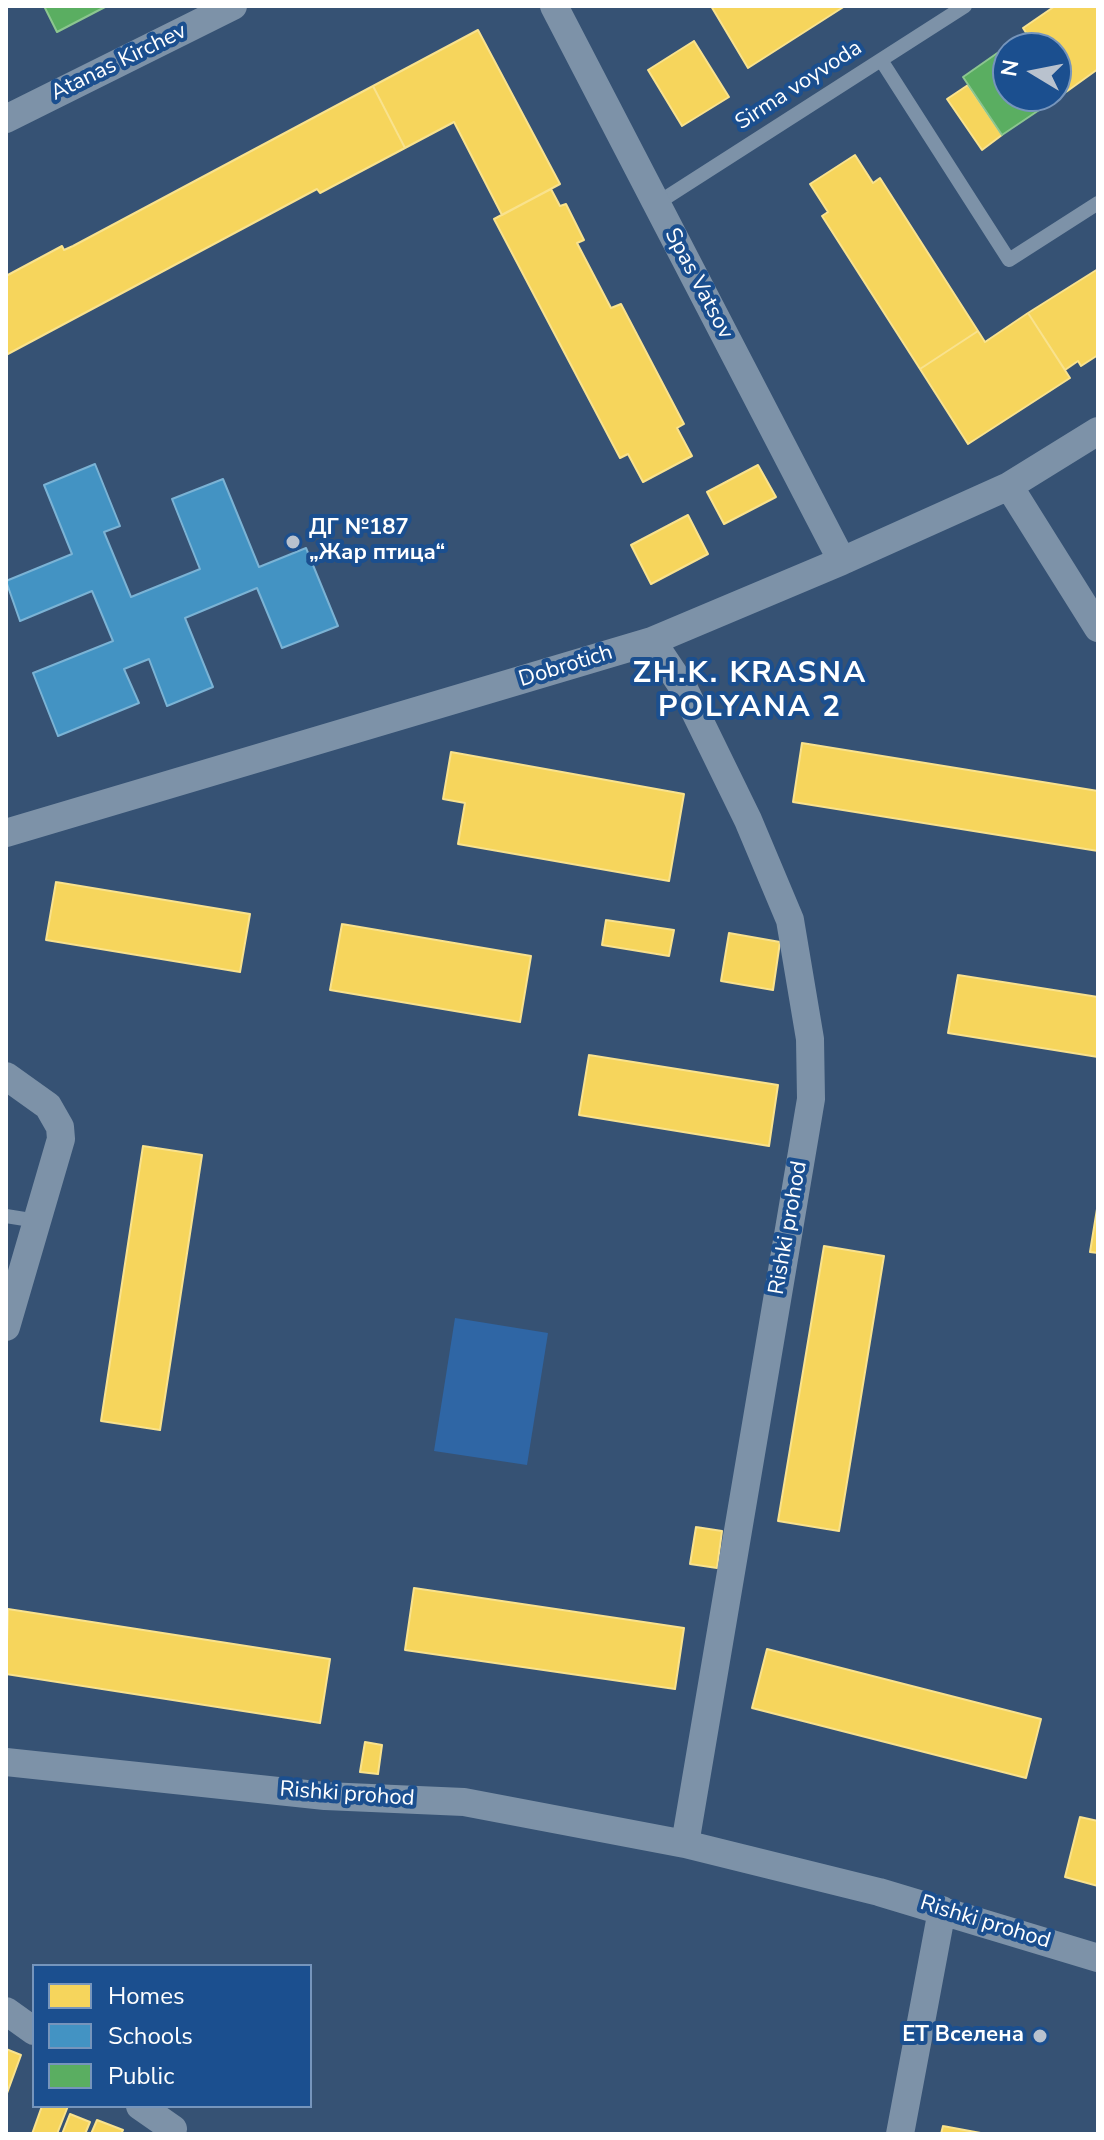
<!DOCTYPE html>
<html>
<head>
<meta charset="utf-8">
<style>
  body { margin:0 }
  #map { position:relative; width:1104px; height:2140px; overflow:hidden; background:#365274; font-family:"Nunito Sans",sans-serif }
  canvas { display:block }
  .frame { position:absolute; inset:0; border:8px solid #fff; pointer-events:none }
  .legend { position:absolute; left:32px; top:1964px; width:280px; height:144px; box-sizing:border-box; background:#1b4f8f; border:2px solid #7695bc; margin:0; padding:10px 14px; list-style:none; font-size:24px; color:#fff }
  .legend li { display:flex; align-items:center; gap:16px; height:40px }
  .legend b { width:40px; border:2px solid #7695bc }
  .north { position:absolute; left:992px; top:32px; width:80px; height:80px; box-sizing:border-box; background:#1b4f8f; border:2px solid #7695bc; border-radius:50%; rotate:280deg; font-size:22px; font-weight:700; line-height:32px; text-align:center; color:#fff }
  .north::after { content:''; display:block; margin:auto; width:28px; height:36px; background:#b9c2ce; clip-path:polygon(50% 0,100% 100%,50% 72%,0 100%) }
</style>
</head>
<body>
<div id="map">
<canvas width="1104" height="2140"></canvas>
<div class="frame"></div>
<ul class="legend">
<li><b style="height:22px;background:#f6d55c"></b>Homes</li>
<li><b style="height:22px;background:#4393c3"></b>Schools</li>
<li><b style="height:22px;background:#5aae61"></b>Public</li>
</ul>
<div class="north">N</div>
</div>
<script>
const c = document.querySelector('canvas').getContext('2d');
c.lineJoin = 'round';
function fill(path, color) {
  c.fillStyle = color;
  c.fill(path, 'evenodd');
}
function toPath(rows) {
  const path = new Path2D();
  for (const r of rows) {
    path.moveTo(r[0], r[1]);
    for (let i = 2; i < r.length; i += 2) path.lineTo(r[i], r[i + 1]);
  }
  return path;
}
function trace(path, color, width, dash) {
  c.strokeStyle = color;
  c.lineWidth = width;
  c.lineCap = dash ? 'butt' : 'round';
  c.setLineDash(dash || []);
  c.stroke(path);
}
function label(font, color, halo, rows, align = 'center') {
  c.font = font + ' "Nunito Sans",sans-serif';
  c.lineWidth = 8;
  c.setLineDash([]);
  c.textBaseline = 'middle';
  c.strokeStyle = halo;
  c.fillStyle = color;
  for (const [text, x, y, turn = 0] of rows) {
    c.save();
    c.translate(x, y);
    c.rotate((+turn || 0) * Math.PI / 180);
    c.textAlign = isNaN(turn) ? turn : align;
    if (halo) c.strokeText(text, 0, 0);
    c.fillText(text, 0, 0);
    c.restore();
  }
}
fill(toPath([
  [455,1318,548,1333,527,1465,434,1451]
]), '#2f66a5');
const homes = toPath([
  [711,6,845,6,748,68,711,6],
  [1055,6,1098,6,1098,69,1066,92,1056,77,1056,48,1036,48,1023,28,1055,6],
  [478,30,560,184,502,215,454,122,405,148,373,86,478,30],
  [694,41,729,97,682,126,648,70,694,41],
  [968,85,1002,135,982,150,947,99,968,85],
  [373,86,405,148,320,193,317,189,6,355,6,276,62,246,64,250,73,246,373,86],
  [855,155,873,183,880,178,978,331,920,369,822,216,828,212,810,184,855,155],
  [551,189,560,206,566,204,584,240,577,243,611,308,621,304,684,424,677,428,692,456,643,482,628,454,620,458,494,219,551,189],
  [1098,269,1098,355,1081,366,1078,361,1065,370,1028,313,1098,269],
  [1028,313,1070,378,968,444,920,369,978,331,985,342,1028,313],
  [758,465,776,497,724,524,707,492,758,465],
  [688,515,708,554,651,584,631,545,688,515],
  [802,743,1098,791,1098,851,793,802,802,743],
  [451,752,684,794,669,881,458,844,465,803,443,799,451,752],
  [56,882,250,914,240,972,46,940,56,882],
  [606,920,674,930,669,956,602,945,606,920],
  [342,924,531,956,520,1022,330,990,342,924],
  [729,933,780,942,773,990,721,981,729,933],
  [958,975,1098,997,1098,1057,948,1033,958,975],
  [589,1055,778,1085,769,1146,579,1115,589,1055],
  [143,1146,202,1155,160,1430,101,1421,143,1146],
  [1098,1203,1098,1253,1090,1252,1098,1203],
  [824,1246,884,1256,839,1531,778,1521,824,1246],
  [696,1527,722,1531,717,1568,690,1564,696,1527],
  [414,1588,684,1628,675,1689,405,1650,414,1588],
  [8,1609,330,1659,320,1723,6,1674,8,1609],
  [767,1649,1041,1719,1026,1778,752,1708,767,1649],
  [365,1742,382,1745,378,1774,360,1772,365,1742],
  [1080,1817,1098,1821,1098,1886,1065,1877,1080,1817],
  [6,2049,21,2055,6,2096,6,2049],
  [42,2106,68,2106,57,2134,32,2134,42,2106],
  [70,2114,90,2122,85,2134,62,2134,70,2114],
  [97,2120,123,2130,121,2134,91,2134,97,2120],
  [943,2126,986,2134,941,2134,943,2126]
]);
fill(homes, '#f6d55c');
trace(homes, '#f9e28d', 2);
const schools = toPath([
  [95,464,120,526,104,532,131,597,200,569,172,499,223,479,259,567,306,548,338,626,282,648,257,588,185,618,213,687,167,706,149,659,124,669,139,703,58,736,33,673,113,641,92,591,20,621,6,581,72,554,44,485,95,464]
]);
fill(schools, '#4393c3');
trace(schools, '#7bb3d5', 2);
const public = toPath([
  [44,6,104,6,105,7,57,32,44,6],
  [1026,33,1036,48,1008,48,1008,96,1056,96,1056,77,1066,92,1002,135,963,77,1026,33]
]);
fill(public, '#5aae61');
trace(public, '#8cc690', 2);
trace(toPath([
  [881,60,1009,260,1098,203],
  [656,204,965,6],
  [6,1216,37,1221]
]), '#7d92a8', 14);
trace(toPath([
  [554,6,842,561],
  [6,119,233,6],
  [1009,486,1098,628],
  [652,641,684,689,748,820,790,920,810,1039,811,1099,685,1844],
  [6,833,652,641,842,561,1009,486,1098,431],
  [6,1076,48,1106,60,1127,61,1139,6,1327],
  [6,1762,325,1796,464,1802,685,1844,879,1892,1098,1958],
  [6,2011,34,2031],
  [140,2106,173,2129],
  [900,2134,942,1910]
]), '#7d92a8', 28);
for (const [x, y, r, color] of [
  [293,542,8,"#b9c2ce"],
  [1040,2036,8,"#b9c2ce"]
]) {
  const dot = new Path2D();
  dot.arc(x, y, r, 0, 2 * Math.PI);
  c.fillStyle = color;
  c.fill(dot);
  trace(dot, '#1b4f8f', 3);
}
label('22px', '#fff', '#1b4f8f', [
  ["Atanas Kirchev",119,63,-26],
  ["Sirma voyvoda",799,86,-33],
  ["Spas Vatsov",698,284,62],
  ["Dobrotich",566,667,-17],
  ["Rishki prohod",789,1228,-80],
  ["Rishki prohod",347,1795,4],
  ["Rishki prohod",985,1923,17]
]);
label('bold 22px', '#fff', '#1b4f8f', [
  ["ДГ №187",309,529],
  ["„Жар птица“",309,554],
  ["ЕТ Вселена",1024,2036,"right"]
], 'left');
c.letterSpacing = '2px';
label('bold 30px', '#fff', '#1b4f8f', [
  ["ZH.K. KRASNA",750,675],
  ["POLYANA 2",750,709]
]);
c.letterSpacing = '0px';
</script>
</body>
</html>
